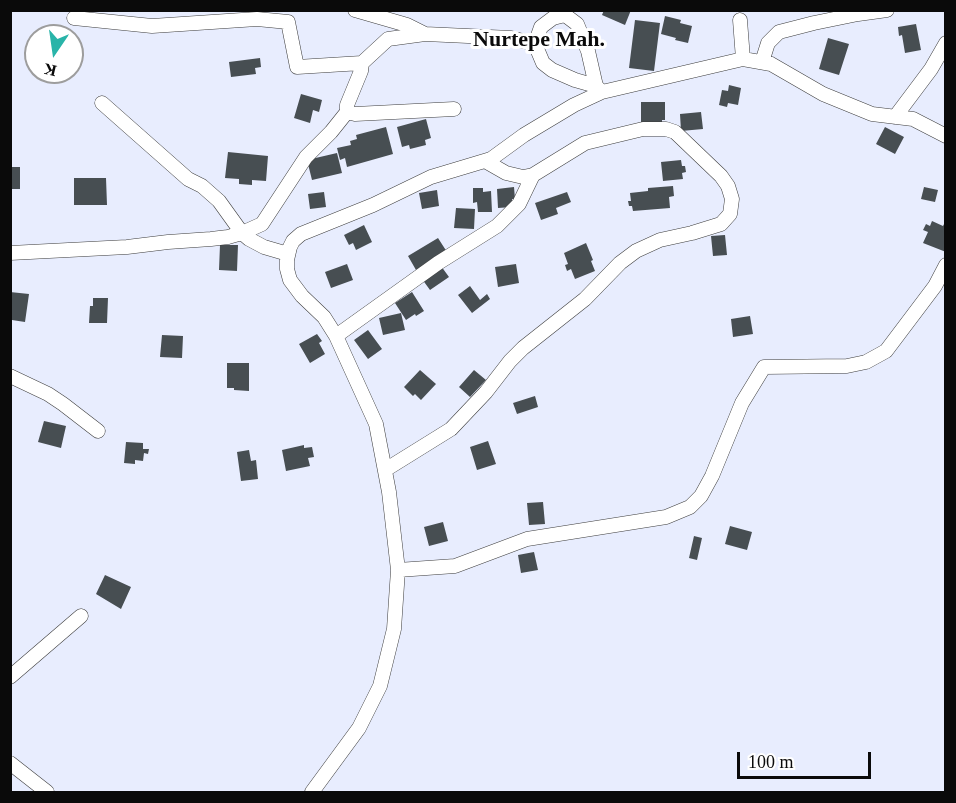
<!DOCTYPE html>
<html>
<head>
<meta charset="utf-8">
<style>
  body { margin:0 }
  #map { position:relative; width:956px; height:803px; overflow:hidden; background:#e8edfe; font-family:Georgia,serif }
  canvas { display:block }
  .frame { position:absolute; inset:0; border:12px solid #0a0a0a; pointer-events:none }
  .north { position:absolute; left:24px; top:24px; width:60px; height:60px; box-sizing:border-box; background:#fff; border:2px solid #9d9d9d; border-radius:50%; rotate:193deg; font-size:16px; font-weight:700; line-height:24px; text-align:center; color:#0a0a0a }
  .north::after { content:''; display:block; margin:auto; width:21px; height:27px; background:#29b4a9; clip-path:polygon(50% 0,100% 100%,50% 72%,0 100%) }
  .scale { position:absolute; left:737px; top:752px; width:134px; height:27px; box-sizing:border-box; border:3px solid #0a0a0a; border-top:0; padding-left:8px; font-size:18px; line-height:21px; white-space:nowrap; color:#0a0a0a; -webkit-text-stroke:4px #fff; paint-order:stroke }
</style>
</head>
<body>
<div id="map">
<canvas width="956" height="803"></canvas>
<div class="frame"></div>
<div class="north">K</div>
<div class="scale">100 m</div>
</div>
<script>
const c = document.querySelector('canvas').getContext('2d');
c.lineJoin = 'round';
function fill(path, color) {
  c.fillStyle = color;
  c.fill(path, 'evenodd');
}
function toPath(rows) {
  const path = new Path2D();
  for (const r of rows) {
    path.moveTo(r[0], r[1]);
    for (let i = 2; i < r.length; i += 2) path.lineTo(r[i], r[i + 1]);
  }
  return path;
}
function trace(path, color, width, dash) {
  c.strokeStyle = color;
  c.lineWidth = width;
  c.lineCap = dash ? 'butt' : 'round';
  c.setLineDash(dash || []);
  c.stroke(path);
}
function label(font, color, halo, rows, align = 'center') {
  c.font = font + ' Georgia,serif';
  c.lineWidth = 6;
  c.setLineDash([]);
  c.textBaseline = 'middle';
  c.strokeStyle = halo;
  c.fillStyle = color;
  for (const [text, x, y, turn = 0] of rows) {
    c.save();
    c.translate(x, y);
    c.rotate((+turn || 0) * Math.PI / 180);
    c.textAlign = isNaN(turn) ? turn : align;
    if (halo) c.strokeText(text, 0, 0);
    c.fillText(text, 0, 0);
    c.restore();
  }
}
fill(toPath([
  [604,10,631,10,625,25,602,15],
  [665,16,681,20,680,23,692,26,688,43,675,40,676,38,661,34],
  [635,20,660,23,654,71,629,68],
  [916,24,921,50,905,53,902,35,899,36,898,27],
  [828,38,849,44,839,75,819,69],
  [260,58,261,67,255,68,256,74,231,77,229,62],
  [729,85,741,88,738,105,728,103,727,107,719,105,722,90,728,91],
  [301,94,322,100,319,112,313,110,310,123,294,118],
  [641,102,665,102,665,120,662,120,662,128,641,128],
  [701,112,703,129,681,131,680,114],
  [426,119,431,138,425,140,426,145,410,149,409,145,402,147,397,127],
  [386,127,393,154,347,167,345,158,340,160,337,148,351,145,350,141,357,139,356,135],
  [885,127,904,137,895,154,876,144],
  [228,152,268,156,266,181,252,180,252,185,239,184,239,179,225,178],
  [337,153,342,173,312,180,307,160],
  [681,160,682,166,685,166,686,172,682,173,683,179,663,181,661,162],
  [10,167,20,167,20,189,10,189],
  [74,178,106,178,107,205,74,205],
  [673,186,674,196,669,197,670,208,633,211,632,206,629,206,628,201,631,201,630,193,648,191,648,188],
  [514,187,515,199,512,199,512,207,498,208,497,189],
  [924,187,938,190,935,202,921,199],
  [473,188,483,188,483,192,491,191,492,212,478,212,477,202,473,203],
  [437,190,439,206,422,209,419,193],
  [324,192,326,207,310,209,308,194],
  [567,192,571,202,556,208,558,214,541,220,535,203],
  [456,208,475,209,474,229,454,228],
  [946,220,946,252,923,243,928,232,923,230,926,224,930,226,932,221,943,226],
  [364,225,372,242,356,250,353,243,349,245,344,235],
  [725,235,727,255,713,256,711,236],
  [438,238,447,252,416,270,408,256],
  [586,243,593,260,591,261,595,271,575,279,571,269,567,271,565,265,568,264,564,253],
  [220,245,238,245,237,271,219,270],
  [347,264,353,280,331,288,325,272],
  [516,264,519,283,498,287,495,267],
  [441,266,449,277,430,290,422,279],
  [470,286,480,300,487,294,490,299,472,313,458,295],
  [10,292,29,294,25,322,12,320,12,318,10,318],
  [412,292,424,311,416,316,415,314,406,320,395,303],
  [93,298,108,298,107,323,89,323,90,306,93,306],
  [401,313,405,330,383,335,379,318],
  [750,316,753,334,733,337,731,319],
  [368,330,382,349,368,359,354,340],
  [317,334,322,341,319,343,325,354,310,363,299,344],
  [162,335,183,336,182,358,160,357],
  [227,363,249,363,249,391,234,390,234,388,227,388],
  [420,370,436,384,421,400,415,394,413,396,404,387],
  [474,370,486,380,470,397,459,387],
  [535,396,538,407,517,414,513,403],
  [44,421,66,426,61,448,38,442],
  [488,441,496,464,477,470,470,447],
  [126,442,143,443,143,449,149,449,148,454,144,453,143,461,135,460,135,464,124,463],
  [304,445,304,448,312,447,314,457,308,458,310,466,286,471,282,450],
  [249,450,251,461,256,460,258,479,241,481,237,452],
  [543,502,545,524,529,525,527,503],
  [443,522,448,541,429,546,424,527],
  [730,526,752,532,747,550,725,544],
  [694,536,702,538,697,560,689,558],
  [534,552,538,570,521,573,518,555],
  [105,575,131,587,121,609,96,594]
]), '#474e52');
const minor = toPath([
  [355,10,407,25,425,34],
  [566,10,565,15,577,24,588,51,596,86],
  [74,18,152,26,257,19,288,22,297,67,362,63],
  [740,20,743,59],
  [535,44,541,27,553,18,565,15],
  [762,62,768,43,779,32,814,23,858,14,887,10],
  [102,103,188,179,202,186,219,201,242,233,249,239,264,247,288,254],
  [347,112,355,114,454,109],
  [895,117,931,69,946,43],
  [10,253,127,247,168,242,211,239,228,237,242,233,262,224,306,157,331,132,347,112,347,105,361,71,362,63,388,39,425,34,511,38,535,44,543,63,552,70,575,80,596,86,602,92],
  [336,336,438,263,497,226,519,204,533,175],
  [10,376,48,394,63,404,98,431],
  [385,470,451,429,486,392,510,361,523,348,585,299,620,263,636,251,660,240,692,233,721,224,730,214,732,199,728,186,721,176,675,132,666,129,643,129,585,143,533,175,523,177,506,173,485,161],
  [398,570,455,566,527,539,666,517,690,507,701,496,712,476,742,403,764,367,847,366,866,362,886,351,935,286,946,265],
  [10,677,81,616],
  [10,763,47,792],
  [312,792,359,728,380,686,394,629,398,570,389,492,376,424,336,336,324,317,302,296,290,280,287,269,287,260,290,247,293,241,301,234,373,205,431,177,491,159,524,135,574,105,602,92,743,59,771,64,823,94,872,114,913,119,946,136]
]);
trace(minor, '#3d3d3d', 15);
trace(minor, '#fff', 14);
label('bold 22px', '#0a0a0a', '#fff', [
  ["Nurtepe Mah.",539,40]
]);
</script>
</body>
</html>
